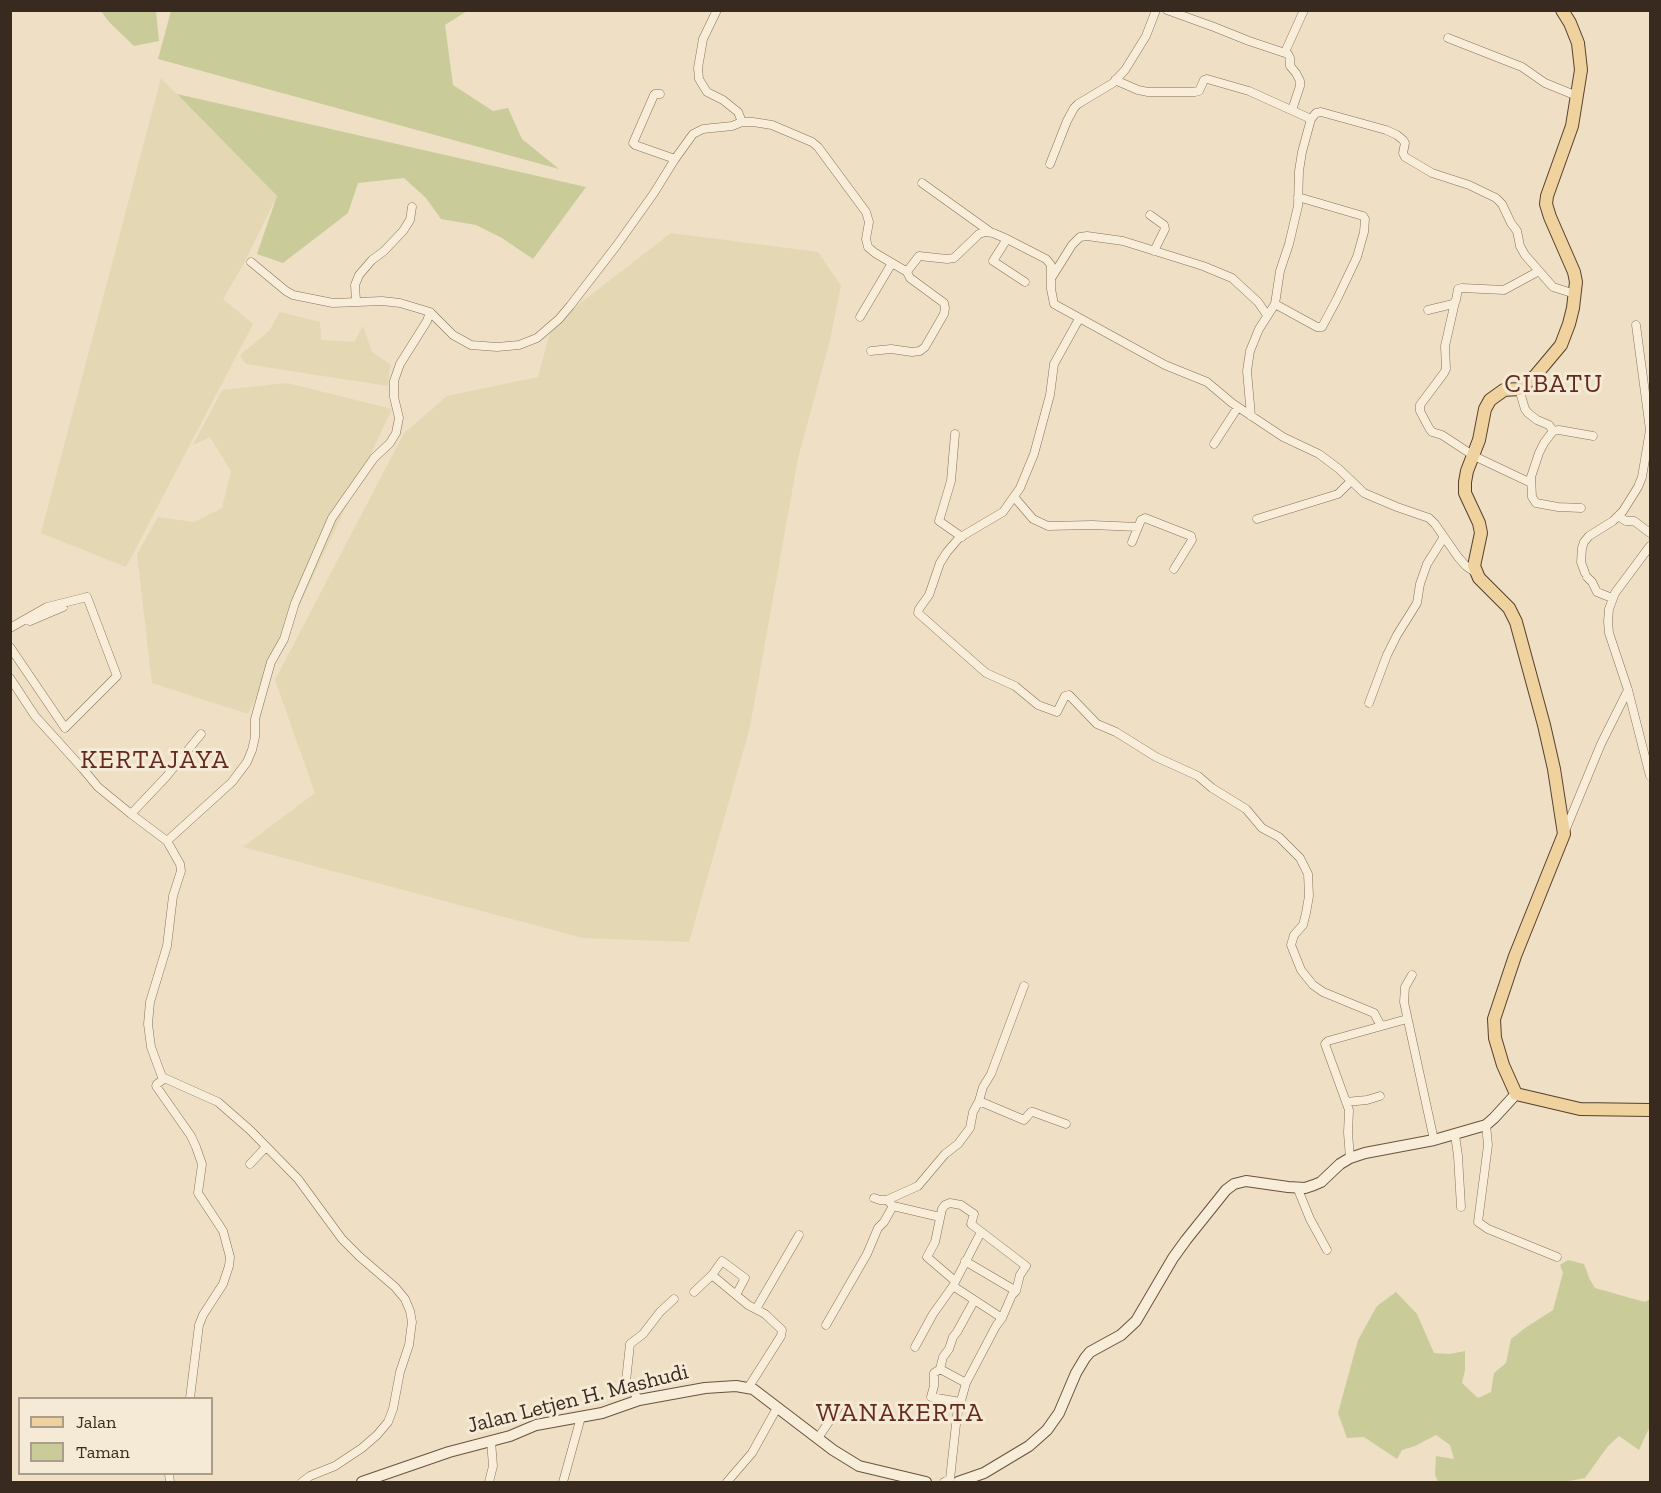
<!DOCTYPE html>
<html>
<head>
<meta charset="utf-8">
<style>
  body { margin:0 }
  #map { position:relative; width:1661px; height:1493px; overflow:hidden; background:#eedfc5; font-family:"Zilla Slab",serif }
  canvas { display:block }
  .frame { position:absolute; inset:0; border:12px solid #392a1f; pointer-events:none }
  .legend { position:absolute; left:18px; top:1397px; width:195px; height:78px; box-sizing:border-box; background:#f5ead5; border:2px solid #aa9d8c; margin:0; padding:8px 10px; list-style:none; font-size:18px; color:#392a1f }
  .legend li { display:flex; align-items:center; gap:12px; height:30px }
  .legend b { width:30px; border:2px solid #aa9d8c }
</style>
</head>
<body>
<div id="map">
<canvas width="1661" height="1493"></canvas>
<div class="frame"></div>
<ul class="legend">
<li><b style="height:8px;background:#f0d29e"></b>Jalan</li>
<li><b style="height:16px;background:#c9cc99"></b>Taman</li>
</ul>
</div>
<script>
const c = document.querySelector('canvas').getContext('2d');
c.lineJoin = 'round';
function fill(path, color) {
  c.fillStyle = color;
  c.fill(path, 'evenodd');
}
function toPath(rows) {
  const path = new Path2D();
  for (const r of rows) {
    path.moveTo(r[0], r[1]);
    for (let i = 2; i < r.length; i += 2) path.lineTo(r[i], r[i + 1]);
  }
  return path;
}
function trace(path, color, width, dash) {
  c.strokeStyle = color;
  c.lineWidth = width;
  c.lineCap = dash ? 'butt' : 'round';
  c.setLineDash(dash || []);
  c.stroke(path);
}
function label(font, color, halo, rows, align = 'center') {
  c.font = font + ' "Zilla Slab",serif';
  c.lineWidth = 6;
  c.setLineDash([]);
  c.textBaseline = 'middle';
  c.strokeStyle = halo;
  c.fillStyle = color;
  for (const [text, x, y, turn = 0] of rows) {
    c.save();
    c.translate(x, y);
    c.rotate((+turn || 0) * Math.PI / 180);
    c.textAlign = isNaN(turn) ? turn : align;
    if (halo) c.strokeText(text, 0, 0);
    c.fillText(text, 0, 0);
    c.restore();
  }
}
fill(toPath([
  [161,78,277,196,243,265,223,299,253,324,126,567,41,533],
  [671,233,818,252,841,286,830,340,798,458,750,727,689,942,583,938,243,847,315,793,275,680,404,433,447,396,538,377,552,325],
  [280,312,320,322,321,340,354,342,363,326,372,352,390,364,388,386,246,364,240,355,269,331],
  [287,383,392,409,248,714,152,683,137,554,158,517,194,522,222,508,231,471,210,437,193,445,222,390]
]), '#e3d8b3');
fill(toPath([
  [101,11,156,11,159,41,134,46,109,22],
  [171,11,467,11,445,25,453,85,493,111,508,108,522,139,559,169,158,59],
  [177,94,586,187,533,259,502,238,476,225,441,219,426,198,404,178,358,183,348,213,283,263,257,254,277,196],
  [1568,1260,1584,1264,1590,1280,1595,1288,1645,1302,1650,1299,1650,1426,1639,1450,1619,1436,1608,1446,1585,1478,1564,1482,1438,1482,1435,1475,1436,1456,1454,1459,1450,1445,1436,1435,1415,1446,1402,1450,1397,1459,1364,1437,1347,1438,1338,1413,1358,1340,1377,1306,1396,1292,1417,1314,1434,1353,1450,1354,1465,1351,1465,1370,1462,1383,1478,1398,1491,1392,1494,1373,1506,1363,1511,1339,1525,1328,1553,1310,1563,1273,1560,1265]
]), '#c9cc99');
const street = toPath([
  [717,10,703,39,698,68,699,79,707,92,723,100,738,112,742,122],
  [1167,10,1214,27,1249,41,1288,54,1290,58,1290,66,1296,73,1300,81,1300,86,1292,110],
  [1448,38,1522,67,1545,83,1577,96],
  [1285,52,1304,10],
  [1115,80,1138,90,1148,92,1195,92,1199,91,1204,80,1207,79,1249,91,1311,119],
  [660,94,655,94,654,95,633,143,635,145,675,159],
  [1050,164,1067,121,1074,108,1078,104,1113,83,1125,70,1146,36,1156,10],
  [922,183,989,231],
  [1150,215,1164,225,1165,229,1154,251],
  [1007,239,993,261,1025,282],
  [251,262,286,291,293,295,333,303,382,301,400,303,430,312],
  [1052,277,1072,245,1080,237,1087,236,1123,241,1203,266,1232,278,1258,302,1267,315],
  [356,301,355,285,359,275,372,260,384,251,403,231,410,220,412,207],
  [1455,302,1445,346,1446,369,1444,373,1420,405,1420,411,1429,428,1432,432,1442,435,1474,456,1531,483],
  [1275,304,1317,327,1322,327,1337,299,1357,257,1364,232,1365,219,1363,216,1298,197],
  [1428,310,1453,304,1456,300,1458,289,1462,288,1504,290,1539,271],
  [860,317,892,263],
  [1079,319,1054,364,1050,395,1034,454,1020,488,1003,512,959,538,947,552,940,563,929,595,919,609,918,613,986,673,1015,686,1038,705,1057,712,1065,696,1069,695,1097,724,1116,732,1156,757,1198,776,1212,788,1246,809,1262,828,1279,837,1300,858,1308,874,1309,896,1306,913,1303,925,1294,935,1291,945,1301,970,1313,985,1323,992,1374,1013,1381,1026],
  [871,351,891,349,912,352,920,351,925,347,944,314,945,308,944,303,910,278,906,270],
  [1519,389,1525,409,1528,413,1537,420,1549,425,1553,431],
  [1251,416,1247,371,1250,351,1259,329,1275,304,1280,271,1289,244,1298,206,1299,171,1302,152,1311,119,1316,113,1321,112,1386,130,1397,135,1403,140,1405,143,1403,153,1405,157,1432,173,1469,185,1496,198,1502,204,1511,223,1517,231,1520,246,1525,255,1553,287,1575,294],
  [955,434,951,481,939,521,962,537],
  [1214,444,1238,407],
  [1015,498,1033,519,1048,526,1092,525,1138,527],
  [1581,508,1558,507,1536,503,1532,497,1531,477,1539,453,1544,443,1553,431,1559,430,1593,436],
  [1618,516,1626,521,1634,521,1650,533],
  [1257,519,1338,494,1351,481],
  [1132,542,1141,520,1145,518,1191,536,1192,540,1174,569],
  [1650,546,1615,593,1609,609,1608,622,1609,633,1628,690,1650,776],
  [1585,573,1581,562,1582,548,1584,542,1589,536,1613,521,1623,511,1638,487,1642,477,1650,430,1636,325],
  [1587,577,1592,582,1597,592,1612,598],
  [30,621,63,607],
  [10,628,47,607,87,597],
  [10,647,65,728,117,676,87,597],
  [10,678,35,716,83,769,98,787,131,814,167,841,180,864,181,871,173,896,167,946,150,1002,148,1024,151,1047,162,1077,218,1102,250,1130,298,1179,342,1239,360,1257,395,1287,405,1299,410,1311,412,1322,409,1345,400,1372,393,1409,388,1422,377,1435,362,1448,335,1466,310,1476,302,1482],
  [1369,703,1387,655,1397,635,1417,603,1420,584,1427,564,1444,537],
  [131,814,166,777,201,734],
  [1565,831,1601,744,1628,690],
  [167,841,232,782,247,762,252,750,255,737,255,719,271,662,284,639,295,603,332,518,374,458,390,443,396,433,399,418,394,397,394,381,400,364,427,321,430,312,453,335,471,345,497,347,519,345,537,338,559,319,570,306,617,245,654,193,675,159,693,134,703,129,732,126,742,122,753,122,772,125,812,142,818,147,866,212,869,222,866,239,868,247,875,253,904,270,909,269,919,256,947,259,954,258,979,234,985,232,993,233,1007,239,1046,259,1051,265,1051,289,1054,304,1165,365,1207,382,1232,403,1283,437,1319,454,1339,469,1364,493,1397,507,1429,518,1435,524,1458,557,1466,566,1476,573],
  [1412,975,1405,987,1404,1002,1434,1140],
  [164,1079,157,1084,156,1086,191,1136,196,1147,202,1164,198,1193,223,1231,230,1257,229,1266,223,1284,203,1315,199,1325,190,1398],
  [979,1101,1024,1120,1031,1112,1033,1112,1066,1124],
  [1346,1102,1367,1100,1380,1096],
  [1486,1125,1488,1145,1478,1222,1488,1229,1557,1257],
  [1455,1135,1458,1156,1461,1207],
  [1350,1158,1348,1133,1349,1110,1325,1044,1328,1041,1407,1019],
  [250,1164,266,1147],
  [1297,1187,1310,1219,1327,1250],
  [874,1198,880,1200,887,1200],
  [893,1206,887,1200,918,1186,945,1154,958,1144,970,1128,973,1112,979,1101,983,1087,991,1074,1024,986],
  [965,1261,1016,1291],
  [953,1286,1002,1318],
  [694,1292,712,1275],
  [736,1295,712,1275,722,1261,745,1278,736,1295,748,1305,765,1314,782,1330,781,1336,748,1388],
  [756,1309,799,1235],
  [826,1325,867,1254,878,1228,884,1222,893,1206,940,1217],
  [915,1347,933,1314,953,1286,981,1232],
  [940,1369,966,1383],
  [639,1400,626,1381,630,1344,643,1334,660,1312,674,1299],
  [960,1402,931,1397,934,1386,934,1373,940,1369,943,1357,949,1349,953,1337,957,1332,974,1301],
  [818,1438,838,1408],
  [169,1474,170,1482],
  [489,1482,493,1466,491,1441],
  [563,1482,581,1417],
  [727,1482,752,1453,777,1408],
  [944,1482,950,1479,957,1415,966,1383,996,1326,1002,1318,1012,1295,1016,1291,1020,1275,1026,1266,971,1224,974,1214,961,1205,950,1203,945,1205,942,1209,935,1242,927,1257,955,1281]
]);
const secondary = toPath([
  [362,1482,449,1452,510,1436,536,1425,602,1413,639,1400,705,1388,736,1386,753,1389,833,1450,859,1466,926,1482],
  [958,1482,984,1473,1029,1446,1047,1430,1059,1413,1076,1373,1085,1358,1090,1352,1121,1335,1136,1321,1173,1258,1186,1240,1226,1190,1234,1184,1246,1181,1288,1187,1305,1188,1314,1185,1321,1182,1340,1164,1350,1158,1365,1153,1434,1140,1486,1125,1494,1118,1516,1094]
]);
const primary = toPath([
  [1562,10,1570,23,1578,43,1581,70,1572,126,1547,196,1546,204,1550,217,1574,272,1576,282,1573,308,1569,324,1561,345,1535,376,1519,389,1504,390,1490,400,1485,409,1479,440,1467,471,1465,482,1465,493,1479,523,1481,533,1474,566,1479,578,1509,608,1516,622,1544,725,1554,769,1564,834,1515,956,1494,1019,1495,1038,1503,1065,1516,1094,1580,1109,1650,1110]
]);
trace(street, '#88715b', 9);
trace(secondary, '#6a523f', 12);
trace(primary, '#563f2f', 14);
trace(street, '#f8edd8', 8);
trace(secondary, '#f8edd8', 10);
trace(primary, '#f0d29e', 12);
label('22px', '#392a1f', '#f5ead5', [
  ["Jalan Letjen H. Mashudi",578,1399,-14]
]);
c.letterSpacing = '1.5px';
label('26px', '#652a1f', '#f5ead5', [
  ["CIBATU",1554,385],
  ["KERTAJAYA",155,761],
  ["WANAKERTA",900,1414]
]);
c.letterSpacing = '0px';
</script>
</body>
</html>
